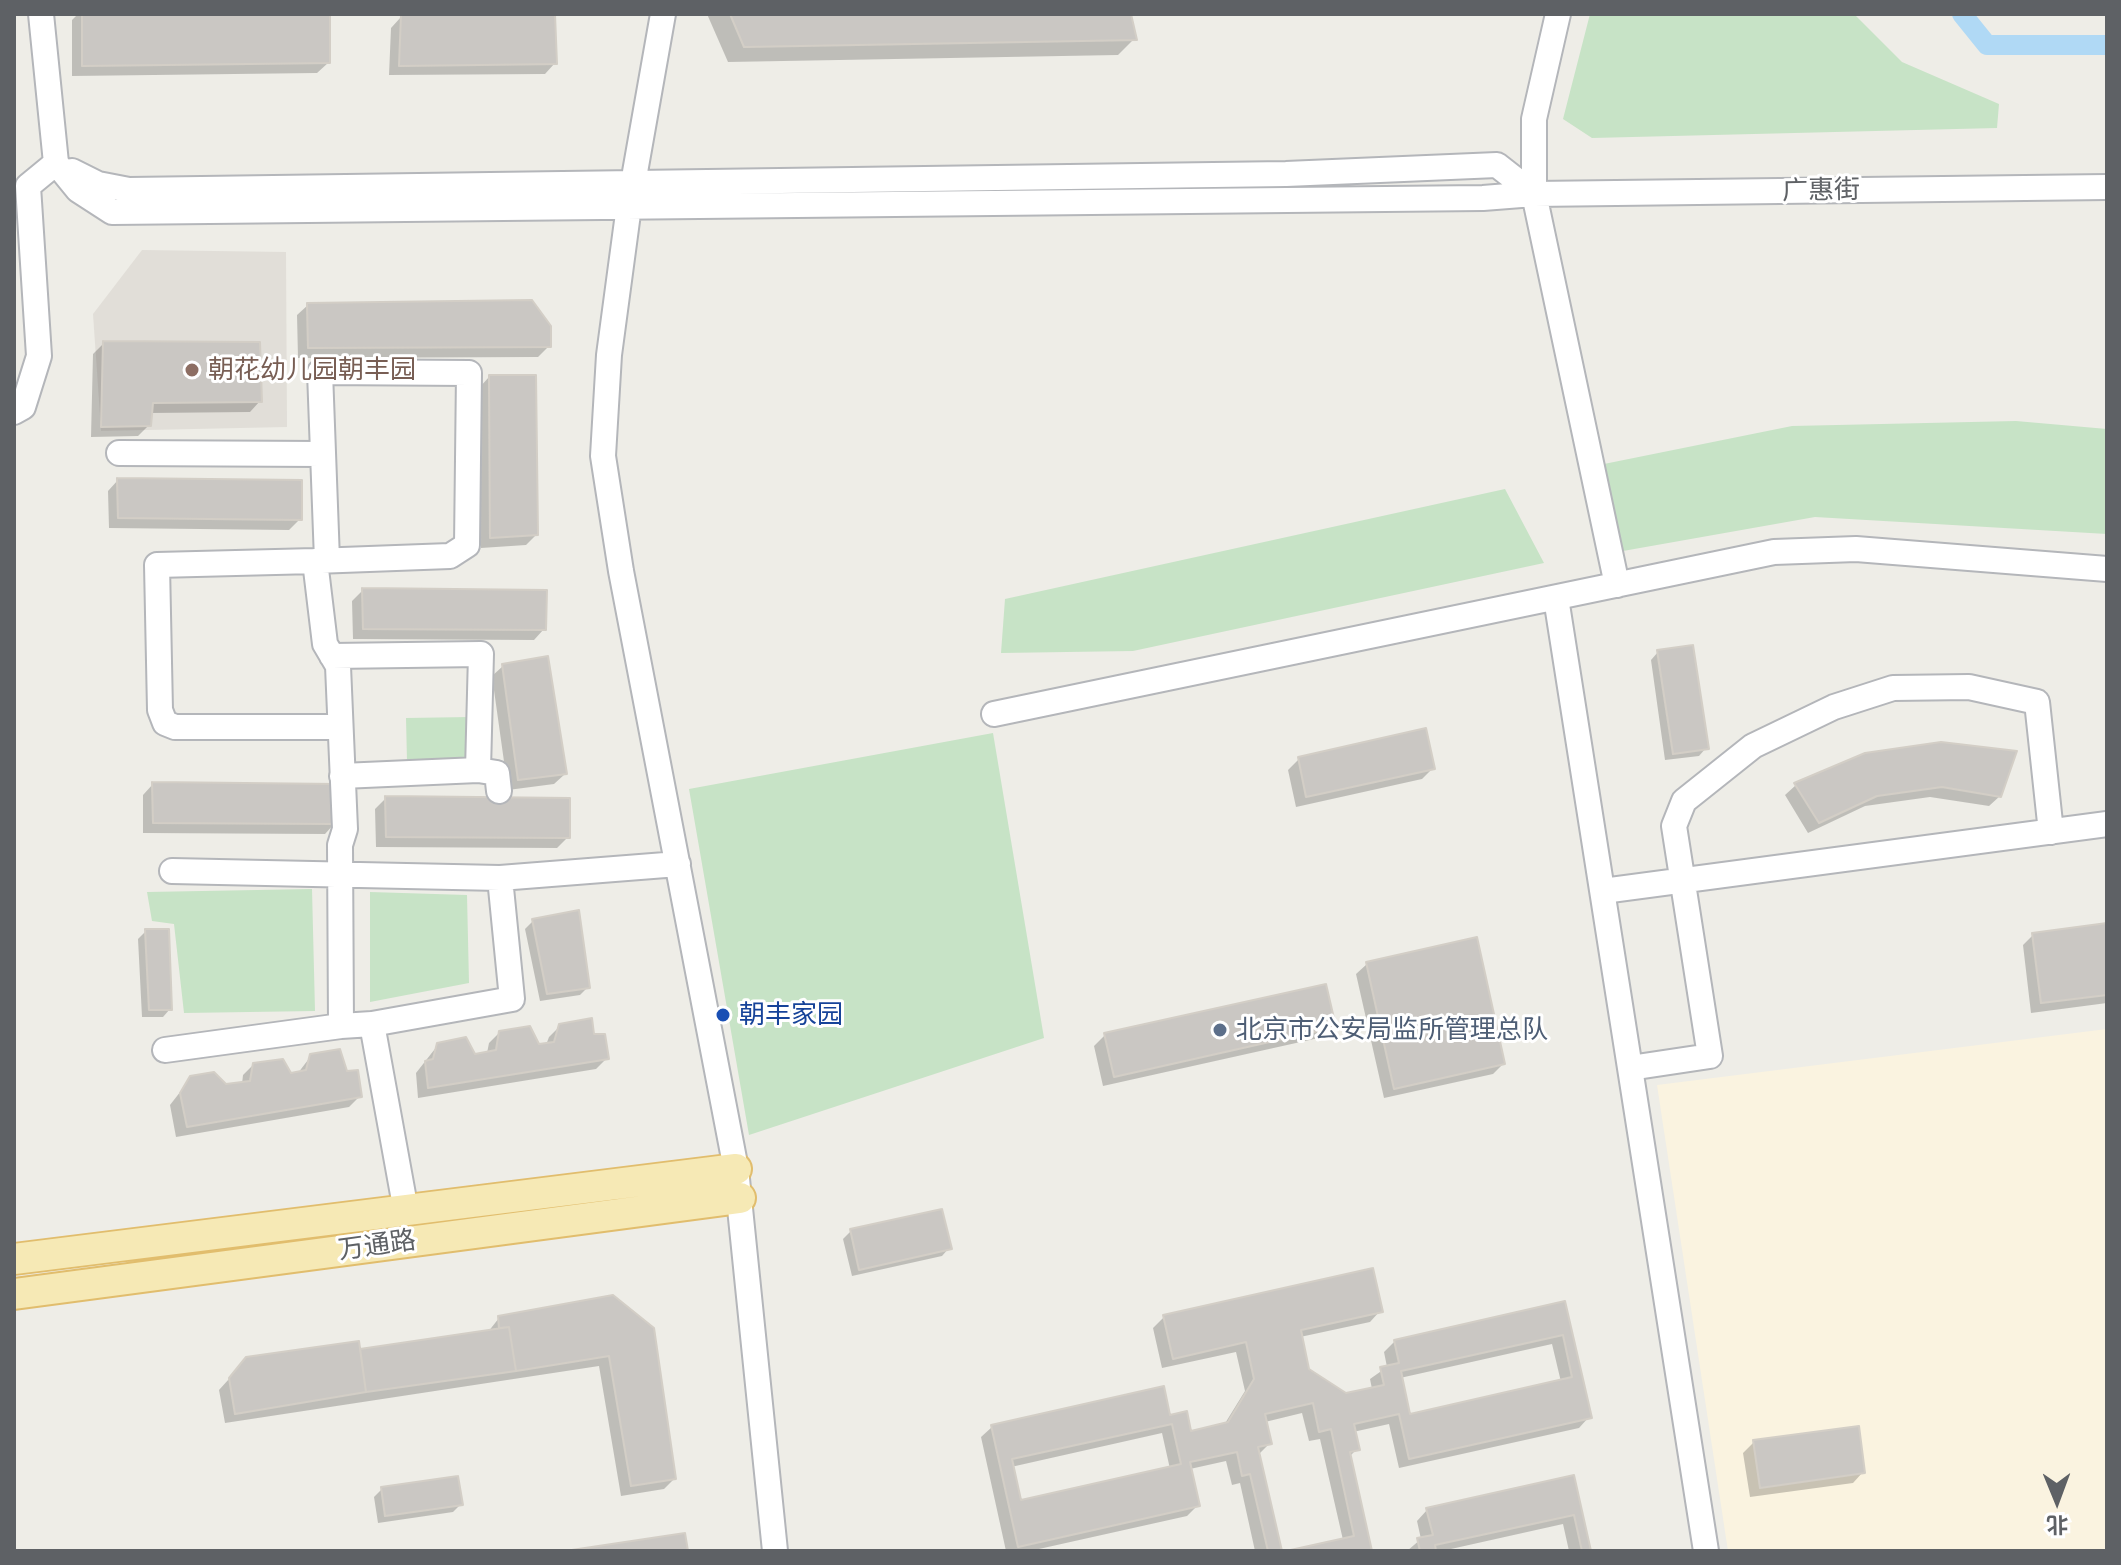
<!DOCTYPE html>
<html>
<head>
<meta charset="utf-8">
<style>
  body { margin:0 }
  #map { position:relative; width:2121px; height:1565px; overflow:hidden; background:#eeede7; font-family:"IBM Plex Sans","Noto Sans SC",sans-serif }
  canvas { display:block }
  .frame { position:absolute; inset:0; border:16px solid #5e6165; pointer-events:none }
  .north { position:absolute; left:2017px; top:1461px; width:80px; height:80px; -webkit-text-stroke:6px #fff; paint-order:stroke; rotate:179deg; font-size:22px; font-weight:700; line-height:32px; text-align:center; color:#5e6165 }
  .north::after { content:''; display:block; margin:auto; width:28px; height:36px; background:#5e6165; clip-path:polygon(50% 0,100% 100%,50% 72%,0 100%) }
</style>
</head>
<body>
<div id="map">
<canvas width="2121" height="1565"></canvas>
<div class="frame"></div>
<div class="north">北</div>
</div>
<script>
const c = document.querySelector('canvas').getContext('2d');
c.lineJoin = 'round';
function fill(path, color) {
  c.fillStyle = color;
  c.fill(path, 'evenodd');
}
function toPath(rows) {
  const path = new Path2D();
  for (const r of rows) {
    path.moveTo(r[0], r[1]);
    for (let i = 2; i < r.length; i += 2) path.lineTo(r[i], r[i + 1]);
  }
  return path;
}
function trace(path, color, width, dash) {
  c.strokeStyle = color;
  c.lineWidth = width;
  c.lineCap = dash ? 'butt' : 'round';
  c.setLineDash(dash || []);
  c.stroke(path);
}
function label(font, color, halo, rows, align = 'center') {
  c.font = font + ' "IBM Plex Sans","Noto Sans SC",sans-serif';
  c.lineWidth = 6;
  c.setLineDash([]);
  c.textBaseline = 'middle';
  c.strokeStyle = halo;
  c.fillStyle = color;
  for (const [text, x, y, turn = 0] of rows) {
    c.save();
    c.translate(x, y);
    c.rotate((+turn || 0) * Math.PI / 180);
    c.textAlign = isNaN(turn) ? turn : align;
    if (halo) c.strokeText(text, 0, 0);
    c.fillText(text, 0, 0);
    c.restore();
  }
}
fill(toPath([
  [2107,1029,2107,1551,1728,1551,1657,1085]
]), '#faf3e0');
fill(toPath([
  [142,250,286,252,287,427,101,431,93,314]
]), '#e1ded8');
fill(toPath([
  [1590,14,1854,14,1902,62,1999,104,1997,128,1592,138,1563,119],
  [2016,421,2107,429,2107,534,1815,517,1623,551,1599,465,1792,426],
  [1505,489,1544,563,1133,651,1001,653,1005,599],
  [470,717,470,760,407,761,406,718],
  [993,733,1044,1038,749,1135,689,789],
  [312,889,315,1011,184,1013,174,924,152,921,147,892],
  [370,892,467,895,469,983,370,1002]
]), '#c7e3c6');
fill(toPath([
  [78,14,328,14,328,63,317,73,72,76,72,20],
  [553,14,555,63,545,74,389,75,391,28,401,17],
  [707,14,1129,14,1134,39,1118,55,728,62],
  [308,305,549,346,538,357,298,358,297,315],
  [104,343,260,401,250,412,150,413,149,425,138,436,91,437,93,354],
  [489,377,536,535,526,545,481,548,479,388],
  [118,480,300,519,289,530,109,528,108,491],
  [363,590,544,629,534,640,353,639,352,601],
  [1658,652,1706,748,1699,756,1665,760,1651,660],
  [503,666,565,774,554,784,508,790,492,676],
  [1865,755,2000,796,1989,806,1930,797,1865,806,1808,833,1785,795,1796,785],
  [1299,759,1433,768,1422,779,1296,807,1288,770],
  [153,784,335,823,325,834,143,833,143,795],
  [386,798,568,837,557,848,376,847,375,809],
  [533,921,588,987,580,995,540,1001,525,929],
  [2107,925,2107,1003,2031,1013,2023,945,2033,935],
  [146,931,170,1009,163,1017,142,1017,138,939],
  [1367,964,1503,1064,1493,1074,1384,1098,1356,974],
  [560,1026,592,1036,607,1058,596,1069,418,1098,416,1073,438,1045,474,1056,487,1053,489,1043,500,1032,538,1047,546,1045,549,1037],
  [1333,1027,1323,1037,1103,1086,1094,1046,1105,1035],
  [311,1056,346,1073,360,1096,349,1107,176,1137,170,1105,191,1078,226,1086,242,1084,243,1075,254,1064,290,1075,298,1073],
  [851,1231,949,1248,942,1256,852,1276,843,1239],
  [613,1297,674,1479,664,1489,621,1496,599,1366,225,1423,219,1390,247,1359,358,1351,488,1332,499,1318],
  [1564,1304,1589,1417,1579,1428,1399,1468,1389,1424,1353,1432,1357,1449,1349,1457,1370,1551,1296,1551,1343,1540,1320,1439,1309,1441,1302,1413,1265,1422,1270,1443,1258,1455,1280,1551,1255,1551,1240,1483,1232,1485,1226,1461,1190,1469,1198,1505,1187,1516,1030,1551,1006,1551,981,1437,992,1427,1169,1417,1190,1433,1224,1425,1245,1391,1236,1352,1162,1368,1153,1328,1164,1317,1380,1311,1370,1322,1300,1337,1307,1370,1345,1395,1372,1389,1370,1379,1387,1367,1384,1352,1395,1341],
  [1552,1344,1561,1382,1409,1416,1400,1378],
  [1162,1433,1170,1469,1019,1502,1011,1467],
  [1754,1442,1863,1472,1853,1483,1750,1497,1743,1453],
  [1573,1478,1589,1551,1569,1551,1563,1524,1442,1551,1407,1551,1421,1539,1417,1521,1427,1510],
  [382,1489,461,1504,453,1512,378,1523,374,1497]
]), '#0003');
trace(toPath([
  [1962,14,1987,45,2107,45]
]), '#b0d9f5', 20);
const building = toPath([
  [82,14,330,14,330,63,82,66,82,14],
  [555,14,557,64,399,66,401,15,555,14],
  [730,14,1131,14,1137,40,744,47,730,14],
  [532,300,551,326,551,347,308,348,307,303,532,300],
  [103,341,260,342,262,402,153,403,151,426,101,427,103,341],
  [489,375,536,375,538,535,490,538,489,375],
  [117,478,302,480,302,520,118,518,117,478],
  [362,588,547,590,546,630,363,629,362,588],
  [1693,645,1709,749,1673,754,1657,650,1693,645],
  [548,656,567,774,518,780,502,664,548,656],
  [1426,728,1435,769,1306,797,1298,757,1426,728],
  [1941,742,2017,751,2001,797,1942,787,1877,796,1819,823,1794,783,1865,753,1941,742],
  [152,782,337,784,337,824,153,823,152,782],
  [385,796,570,798,570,838,386,837,385,796],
  [579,910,590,988,547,994,532,919,579,910],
  [2107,923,2107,995,2041,1003,2032,933,2107,923],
  [145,929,169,929,172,1010,149,1010,145,929],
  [1477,937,1505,1064,1394,1089,1366,962,1477,937],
  [1326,984,1336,1027,1114,1077,1104,1033,1326,984],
  [592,1018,594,1034,605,1034,609,1059,428,1088,425,1061,433,1059,437,1043,466,1037,475,1054,496,1050,499,1031,530,1026,539,1044,554,1042,559,1024,592,1018],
  [340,1049,347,1071,358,1070,362,1097,187,1127,180,1093,190,1076,214,1072,226,1084,250,1081,253,1063,283,1059,291,1073,306,1070,310,1054,340,1049],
  [942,1209,952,1249,859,1270,850,1229,942,1209],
  [1373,1268,1383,1312,1301,1330,1309,1369,1346,1393,1384,1385,1380,1367,1399,1363,1394,1340,1565,1301,1592,1418,1409,1459,1399,1414,1354,1424,1360,1450,1350,1452,1372,1551,1286,1551,1354,1536,1331,1429,1319,1432,1313,1403,1265,1414,1272,1444,1258,1447,1282,1551,1268,1551,1250,1474,1242,1476,1237,1452,1190,1462,1200,1506,1018,1547,991,1425,1164,1386,1170,1415,1187,1411,1191,1431,1228,1422,1254,1379,1246,1342,1173,1359,1163,1315,1373,1268],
  [1563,1335,1572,1377,1410,1414,1401,1371,1563,1335],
  [1172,1424,1181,1464,1021,1500,1012,1459,1172,1424],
  [613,1295,654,1328,676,1479,631,1486,609,1356,516,1371,509,1327,499,1328,498,1316,613,1295],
  [509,1327,516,1371,366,1392,360,1349,509,1327],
  [359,1341,366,1392,235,1414,229,1378,246,1357,359,1341],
  [1859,1426,1865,1473,1760,1488,1753,1440,1859,1426],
  [1574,1475,1591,1551,1582,1551,1574,1515,1435,1545,1436,1551,1420,1551,1417,1538,1433,1535,1426,1508,1574,1475],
  [458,1476,463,1505,385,1516,381,1487,458,1476],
  [685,1533,688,1551,565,1551,685,1533]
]);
fill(building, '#cac7c3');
trace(building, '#d3cec6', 2);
const minor = toPath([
  [41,14,56,163,78,190,112,212,1483,198,1534,194,2107,187],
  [663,14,629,206,609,355,603,456,621,571,736,1169,775,1551],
  [1558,14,1534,119,1534,194,1617,585],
  [72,171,98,184,129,190,1286,174,1497,165,1534,194],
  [14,412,23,407,39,356,28,186,56,163],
  [119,453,323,454],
  [315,561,450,556,467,545,469,373,320,372,327,560],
  [1556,598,1706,1551],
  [332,656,481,654,478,770,342,776],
  [994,714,1774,552,1856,549,2107,569],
  [340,727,175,727,165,723,160,710,157,565,315,561,325,644,338,666,345,829,340,845,341,1026,372,1024,406,1211],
  [478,770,497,773,499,791],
  [172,871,500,878],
  [1603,891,2107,824],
  [372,1024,512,999,500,878,678,864],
  [165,1050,341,1026],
  [1630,1068,1710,1056,1674,826,1684,801,1753,746,1834,707,1893,688,1969,687,2037,702,2051,832]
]);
const major = toPath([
  [14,1259,736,1169],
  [14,1294,740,1198]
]);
trace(minor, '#b4b6ba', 28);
trace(major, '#e1bd6d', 34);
trace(minor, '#fff', 24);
trace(major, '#f6e9b5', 30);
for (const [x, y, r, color] of [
  [192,370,8,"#8d6e63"],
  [723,1015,8,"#1a4fb4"],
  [1220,1030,8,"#5c6f8a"]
]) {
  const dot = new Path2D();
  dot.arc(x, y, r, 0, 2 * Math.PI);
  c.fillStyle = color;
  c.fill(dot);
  trace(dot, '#fff', 3);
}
label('26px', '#5e6165', '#fff', [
  ["广惠街",1821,191,-1],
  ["万通路",377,1246,-8]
]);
label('26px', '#785e54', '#fff', [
  ["朝花幼儿园朝丰园",208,370]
], 'left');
label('26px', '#164399', '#fff', [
  ["朝丰家园",739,1015]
], 'left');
label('26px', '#4e5e75', '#fff', [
  ["北京市公安局监所管理总队",1236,1030]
], 'left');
</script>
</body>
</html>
